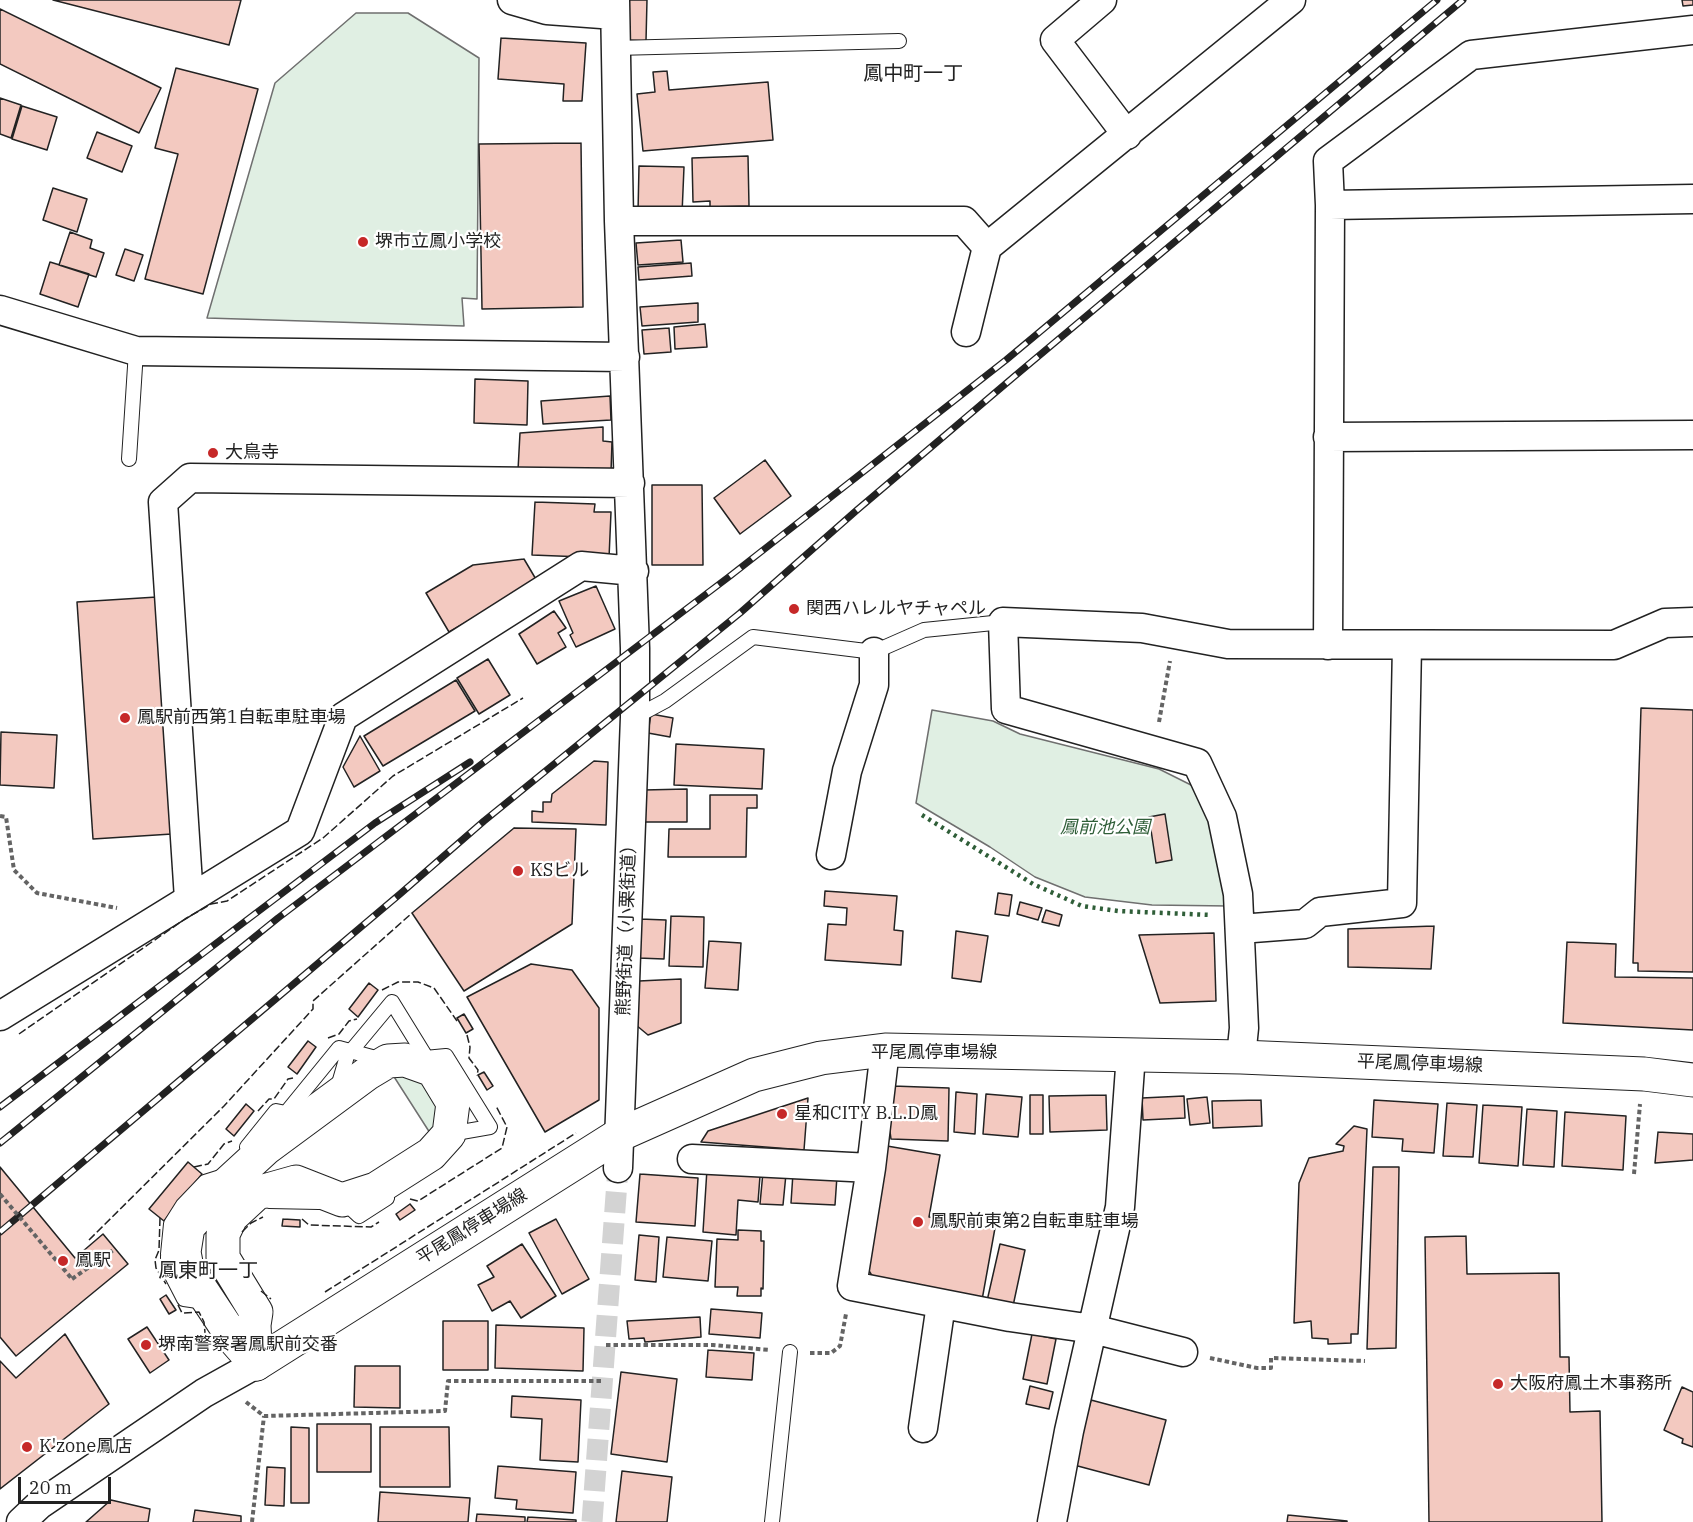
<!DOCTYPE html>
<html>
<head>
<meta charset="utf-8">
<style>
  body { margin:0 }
  #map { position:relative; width:1693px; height:1522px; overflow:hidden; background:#fff; font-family:"IBM Plex Serif",serif }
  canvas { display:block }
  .scale { position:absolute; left:18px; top:1477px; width:93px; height:27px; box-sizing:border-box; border:3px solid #222; border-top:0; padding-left:8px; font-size:18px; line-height:21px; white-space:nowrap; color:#222; -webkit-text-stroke:4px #fff; paint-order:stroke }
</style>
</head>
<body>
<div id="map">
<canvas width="1693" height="1522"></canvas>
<div class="scale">20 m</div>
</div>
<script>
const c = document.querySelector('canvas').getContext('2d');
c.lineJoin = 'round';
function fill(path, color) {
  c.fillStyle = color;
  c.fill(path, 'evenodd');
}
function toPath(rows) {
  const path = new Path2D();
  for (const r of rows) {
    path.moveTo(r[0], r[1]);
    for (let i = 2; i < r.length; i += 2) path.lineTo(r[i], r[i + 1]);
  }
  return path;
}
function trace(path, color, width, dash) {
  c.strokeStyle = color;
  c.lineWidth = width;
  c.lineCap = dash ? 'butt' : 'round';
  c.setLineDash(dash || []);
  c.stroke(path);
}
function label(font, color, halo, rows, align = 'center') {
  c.font = font + ' "IBM Plex Serif","Noto Sans JP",serif';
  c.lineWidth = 4.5;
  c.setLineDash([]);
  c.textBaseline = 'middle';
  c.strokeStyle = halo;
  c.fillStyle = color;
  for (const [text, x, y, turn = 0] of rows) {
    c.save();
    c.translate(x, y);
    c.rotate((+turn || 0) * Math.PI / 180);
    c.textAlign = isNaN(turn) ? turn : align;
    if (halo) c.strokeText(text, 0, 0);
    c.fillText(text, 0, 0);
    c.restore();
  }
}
const green = toPath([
  [356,13,408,13,479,58,477,299,462,298,464,326,207,318,275,83,356,13],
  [932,710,993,721,1020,734,1159,769,1199,789,1213,825,1229,906,1152,905,1085,897,1035,877,990,847,916,803,932,710],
  [391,1072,422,1079,435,1098,437,1111,435,1124,430,1133,391,1072]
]);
fill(green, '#e0efe3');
trace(green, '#6f6f6f', 1.5);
const building = toPath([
  [53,0,241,0,229,45,53,0],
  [627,0,647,0,646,41,627,40,627,0],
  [1682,0,1693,0,1693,5,1683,6,1682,0],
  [0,9,161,88,139,133,0,64,0,9],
  [501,38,586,43,582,101,563,101,564,84,498,79,501,38],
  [176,68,258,89,203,294,145,279,178,154,155,148,176,68],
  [667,71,669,90,768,82,773,140,643,151,637,94,655,92,653,72,667,71],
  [0,98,21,105,11,138,0,134,0,98],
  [22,106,57,117,47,150,12,139,22,106],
  [97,132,132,146,122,172,87,158,97,132],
  [581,143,583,307,482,309,479,144,581,143],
  [748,156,749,206,710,207,710,201,693,202,692,158,748,156],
  [639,166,684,167,682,214,638,212,639,166],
  [53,188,87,199,77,232,43,220,53,188],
  [70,232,92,240,90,248,104,253,96,277,59,265,70,232],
  [681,240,683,262,638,265,636,243,681,240],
  [125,249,143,255,134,281,116,275,125,249],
  [50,262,89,274,78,307,40,294,50,262],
  [691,263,692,276,639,280,638,267,691,263],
  [698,303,698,322,642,326,640,307,698,303],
  [705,324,707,347,675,349,674,327,705,324],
  [669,328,671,352,644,354,642,330,669,328],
  [475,379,528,381,527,425,474,423,475,379],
  [610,396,611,420,543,424,541,401,610,396],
  [603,427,603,441,612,442,611,472,518,470,520,433,603,427],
  [765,460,791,496,740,534,714,498,765,460],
  [652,485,702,485,703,565,652,565,652,485],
  [535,502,595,504,594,512,611,512,609,558,532,555,535,502],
  [524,559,537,581,449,632,426,593,473,565,524,559],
  [596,586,615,629,576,647,570,635,573,633,559,601,596,586],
  [157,597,172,834,93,839,77,602,157,597],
  [554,611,566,628,558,633,566,647,537,664,519,634,554,611],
  [488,659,510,695,479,714,457,678,488,659],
  [456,680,475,711,383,766,364,736,456,680],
  [1641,708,1693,710,1693,972,1638,971,1638,963,1633,963,1641,708],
  [651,714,673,718,670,737,648,733,651,714],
  [1,732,57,735,54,788,0,785,1,732],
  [360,736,380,771,354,787,343,767,360,736],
  [676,744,764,749,762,789,674,785,676,744],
  [594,761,608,762,606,825,532,822,532,811,543,812,543,802,551,802,552,794,594,761],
  [687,789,687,822,644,822,644,790,687,789],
  [710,795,757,795,757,808,747,808,746,857,668,857,669,829,710,829,710,795],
  [1165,814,1172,860,1156,863,1149,817,1165,814],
  [514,828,576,829,572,924,464,991,412,913,514,828],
  [825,891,897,896,894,930,903,931,901,965,825,960,828,924,846,925,847,908,824,906,825,891],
  [998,893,1012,895,1009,916,995,914,998,893],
  [1020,902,1042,908,1038,920,1017,914,1020,902],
  [1046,910,1062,915,1059,926,1042,922,1046,910],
  [671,916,704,917,703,967,669,966,671,916],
  [640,919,666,920,664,959,638,958,640,919],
  [1434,926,1431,969,1348,967,1348,929,1434,926],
  [956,931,988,936,981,982,952,978,956,931],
  [1214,933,1216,1001,1160,1003,1139,935,1214,933],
  [709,941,741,943,738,990,705,988,709,941],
  [1567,942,1616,944,1615,977,1693,978,1693,1030,1563,1023,1567,942],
  [531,964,572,970,599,1008,599,1100,545,1132,467,997,531,964],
  [681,979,681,1023,648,1035,636,1025,639,981,681,979],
  [369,983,378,990,358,1017,349,1009,369,983],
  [464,1014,473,1029,466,1033,457,1018,464,1014],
  [308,1041,316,1047,297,1074,288,1067,308,1041],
  [484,1072,493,1086,487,1090,478,1075,484,1072],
  [893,1086,949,1088,948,1141,891,1139,889,1124,893,1086],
  [956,1092,977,1094,975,1134,954,1132,956,1092],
  [986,1094,1022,1097,1018,1137,983,1134,986,1094],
  [1030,1095,1043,1095,1043,1134,1030,1134,1030,1095],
  [1106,1095,1107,1130,1050,1132,1049,1096,1106,1095],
  [1184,1096,1185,1118,1143,1120,1142,1098,1184,1096],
  [1207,1097,1210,1123,1190,1125,1187,1099,1207,1097],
  [808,1098,804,1150,701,1142,708,1131,808,1098],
  [1261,1100,1262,1126,1213,1128,1212,1101,1261,1100],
  [1374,1100,1438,1104,1434,1153,1402,1151,1403,1139,1372,1137,1374,1100],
  [1447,1103,1477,1105,1473,1157,1443,1156,1447,1103],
  [246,1104,254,1111,234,1136,226,1129,246,1104],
  [1483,1105,1522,1107,1518,1166,1479,1163,1483,1105],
  [1527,1109,1557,1111,1554,1167,1523,1165,1527,1109],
  [1565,1112,1626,1116,1623,1170,1562,1166,1565,1112],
  [1354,1126,1367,1129,1358,1334,1351,1334,1351,1343,1328,1344,1328,1339,1312,1338,1311,1321,1294,1323,1299,1183,1309,1158,1343,1151,1344,1146,1336,1144,1354,1126],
  [1658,1132,1693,1134,1693,1160,1655,1163,1658,1132],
  [887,1146,940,1155,929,1217,995,1228,982,1300,876,1282,866,1266,887,1146],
  [188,1162,202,1174,164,1221,149,1209,188,1162],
  [0,1167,75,1258,103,1234,128,1264,16,1356,0,1337,0,1167],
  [1373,1167,1399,1167,1396,1348,1367,1349,1373,1167],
  [707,1169,760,1176,758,1202,738,1200,736,1235,703,1232,707,1169],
  [763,1172,786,1174,783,1205,760,1204,763,1172],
  [793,1173,837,1176,835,1205,791,1203,793,1173],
  [640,1174,698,1178,695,1226,636,1222,640,1174],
  [410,1204,415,1210,400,1220,396,1214,410,1204],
  [283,1219,300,1220,300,1227,282,1226,283,1219],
  [556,1219,589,1279,562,1294,529,1233,556,1219],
  [738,1230,761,1231,761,1241,764,1241,763,1289,761,1288,761,1296,737,1296,738,1287,715,1287,717,1239,738,1240,738,1230],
  [639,1235,659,1237,656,1282,635,1280,639,1235],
  [1466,1236,1467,1274,1559,1273,1560,1357,1569,1357,1570,1412,1600,1411,1602,1522,1429,1522,1425,1237,1466,1236],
  [667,1237,712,1241,708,1281,663,1277,667,1237],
  [522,1244,556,1296,521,1318,510,1301,492,1311,478,1285,494,1277,487,1266,522,1244],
  [1000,1244,1025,1250,1013,1306,987,1301,1000,1244],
  [166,1295,176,1310,169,1314,160,1299,166,1295],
  [711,1309,762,1313,760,1338,709,1334,711,1309],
  [700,1317,701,1337,645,1342,644,1338,629,1339,627,1321,700,1317],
  [443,1321,488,1321,488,1370,443,1370,443,1321],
  [496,1325,584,1328,583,1371,495,1368,496,1325],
  [147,1327,169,1360,150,1373,128,1339,147,1327],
  [65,1334,109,1404,0,1489,0,1361,16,1378,65,1334],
  [1032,1334,1056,1339,1047,1384,1023,1379,1032,1334],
  [708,1350,754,1353,752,1380,706,1377,708,1350],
  [355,1366,400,1366,400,1408,354,1407,355,1366],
  [621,1372,677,1379,667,1462,611,1454,621,1372],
  [1030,1386,1053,1392,1049,1409,1026,1404,1030,1386],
  [1682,1387,1693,1392,1693,1447,1682,1443,1683,1439,1664,1430,1682,1387],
  [512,1396,581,1400,578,1462,540,1460,542,1419,511,1417,512,1396],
  [1091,1400,1166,1420,1149,1485,1074,1465,1091,1400],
  [317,1424,371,1424,371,1472,317,1472,317,1424],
  [291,1427,309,1428,309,1503,291,1503,291,1427],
  [380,1427,449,1427,450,1487,380,1487,380,1427],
  [498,1466,576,1472,573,1513,516,1509,517,1500,495,1498,498,1466],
  [267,1467,285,1468,284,1506,265,1505,267,1467],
  [622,1471,672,1477,667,1522,616,1522,622,1471],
  [380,1492,470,1498,468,1522,378,1522,380,1492],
  [111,1500,150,1509,148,1522,86,1522,111,1500],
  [195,1510,241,1516,241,1522,193,1522,195,1510],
  [477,1514,525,1517,525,1522,476,1522,477,1514],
  [1288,1515,1347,1521,1347,1522,1287,1522,1288,1515],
  [528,1517,576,1520,576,1522,527,1522,528,1517]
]);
fill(building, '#f3c9c0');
trace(building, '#222', 1.5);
trace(toPath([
  [592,1522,618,1168]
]), '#d3d3d3', 21, [21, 10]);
const service = toPath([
  [615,48,899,41],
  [129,459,136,351],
  [635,717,665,701,753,637,874,652,924,630,1003,622],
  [425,1058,446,1056,490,1127,450,1134],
  [338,1087,347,1056,392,1002,429,1062],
  [277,1129,286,1113,339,1048,383,1060],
  [247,1147,276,1111,286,1113],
  [269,1201,319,1202],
  [344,1202,359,1216,387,1198],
  [173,1248,168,1256,168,1268,184,1299,205,1302],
  [168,1254,171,1224,183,1205,205,1182,224,1176],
  [772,1522,790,1352]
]);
const minor = toPath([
  [512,0,547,10,615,15],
  [615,0,619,221,635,648,635,717,618,1168],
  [1102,0,1055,40,1127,135],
  [1330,205,1328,161,1471,55,1693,30],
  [619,221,964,221,987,247,1291,0],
  [0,310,136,351,625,357],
  [966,332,987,247],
  [1328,437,1693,435],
  [1328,645,1330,205,1693,199],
  [831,855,847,771,874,685,874,652],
  [189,899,163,502,190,478,630,483],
  [1240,929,1305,924,1320,912,1402,903,1407,645],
  [0,1016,300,831,343,717,581,566,634,571],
  [885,1050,871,1168,852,1286,1010,1317,1093,1329,1183,1352],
  [1241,1057,1244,1028,1238,894,1222,817,1197,763,1006,709,1003,622,1142,628,1228,644,1614,645,1665,623,1693,622],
  [692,1159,871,1168],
  [923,1428,941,1304],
  [21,1522,39,1505,204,1393,256,1364],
  [1052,1522,1069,1431,1120,1207,1131,1054]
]);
const tertiary = toPath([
  [405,1060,433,1070,453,1103,449,1134,431,1154,376,1189,342,1200,296,1182,257,1193,231,1217,223,1234,223,1258,256,1312,254,1325,256,1364,234,1339,187,1268,184,1252,188,1227,228,1183,265,1149,368,1073,388,1061,405,1060]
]);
const secondary = toPath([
  [256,1364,619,1135,754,1075,821,1058,885,1050,1241,1057,1644,1074,1693,1080]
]);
trace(service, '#222', 16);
trace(minor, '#222', 31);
trace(tertiary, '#222', 35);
trace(secondary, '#222', 35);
trace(toPath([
  [1159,722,1170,661],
  [0,816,6,817,14,870,37,893,117,908],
  [1634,1174,1640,1104],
  [72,1279,115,1249],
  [606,1345,713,1345,770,1350],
  [810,1353,831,1353,840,1346,846,1314],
  [1210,1358,1257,1368,1271,1368,1271,1358,1365,1361],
  [246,1402,264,1416,445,1411,448,1381,603,1381],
  [252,1522,264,1416]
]), '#646464', 4, [4.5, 3]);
trace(service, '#fff', 14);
trace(minor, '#fff', 28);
trace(tertiary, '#fff', 33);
trace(secondary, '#fff', 33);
const rail = toPath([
  [0,1107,375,823,470,762],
  [0,1143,278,918,730,576,1006,360,1437,0],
  [0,1232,400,894,484,821,740,613,857,510,1016,375,1463,0]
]);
trace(rail, '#222', 7);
trace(rail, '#fff', 4.5, [14]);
trace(toPath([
  [0,1194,72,1279]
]), '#646464', 4, [4.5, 3]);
trace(toPath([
  [922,815,1033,884,1082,906,1118,911,1211,915]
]), '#2f5e38', 4.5, [3, 4.5]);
trace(toPath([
  [382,990,398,982,418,982,434,988,457,1021],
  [19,1034,185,919,211,904,227,901,323,838,393,776,523,698],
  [467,1035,470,1047,469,1058,478,1070,477,1076],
  [328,1038,339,1034,349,1021,357,1019],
  [258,1111,269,1099,274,1099,288,1079,293,1078],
  [194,1167,208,1164,224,1144,232,1141],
  [410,1199,418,1201,502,1148,507,1127,496,1106],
  [160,1218,159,1250,155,1260,156,1268,166,1284],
  [302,1219,309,1225,371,1227,379,1222],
  [242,1232,251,1223,263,1217],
  [89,1240,224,1106,313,1009,313,1001,412,913],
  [261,1291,271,1299],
  [325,1292,576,1133],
  [178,1305,182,1313,199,1312,204,1322,206,1343]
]), '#222', 1.5, [8, 3]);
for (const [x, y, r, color] of [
  [363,242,6,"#c62828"],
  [213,453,6,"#c62828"],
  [794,609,6,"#c62828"],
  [125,718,6,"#c62828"],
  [518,871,6,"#c62828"],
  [782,1114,6,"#c62828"],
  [918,1222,6,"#c62828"],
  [63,1261,6,"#c62828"],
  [146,1345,6,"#c62828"],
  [1498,1384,6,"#c62828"],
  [27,1447,6,"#c62828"]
]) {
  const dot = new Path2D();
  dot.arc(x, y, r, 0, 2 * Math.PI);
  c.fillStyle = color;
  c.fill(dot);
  trace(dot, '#fff', 2);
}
label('18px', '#222', '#fff', [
  ["堺市立鳳小学校",375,242],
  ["大鳥寺",225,453],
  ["関西ハレルヤチャペル",806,609],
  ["鳳駅前西第1自転車駐車場",137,718],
  ["KSビル",530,871],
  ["星和CITY B.L.D鳳",794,1114],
  ["鳳駅前東第2自転車駐車場",930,1222],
  ["鳳駅",75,1261],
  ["堺南警察署鳳駅前交番",158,1345],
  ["大阪府鳳土木事務所",1510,1384],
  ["K'zone鳳店",39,1447]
], 'left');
label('italic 18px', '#2f5e38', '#fff', [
  ["鳳前池公園",1105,828]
]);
label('18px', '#222', '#fff', [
  ["熊野街道（小栗街道）",627,926,-88],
  ["平尾鳳停車場線",934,1053],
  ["平尾鳳停車場線",1420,1064,2],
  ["平尾鳳停車場線",472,1227,-32]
]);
label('20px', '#222', '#fff', [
  ["鳳中町一丁",913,74],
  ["鳳東町一丁",208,1271]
]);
</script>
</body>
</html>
